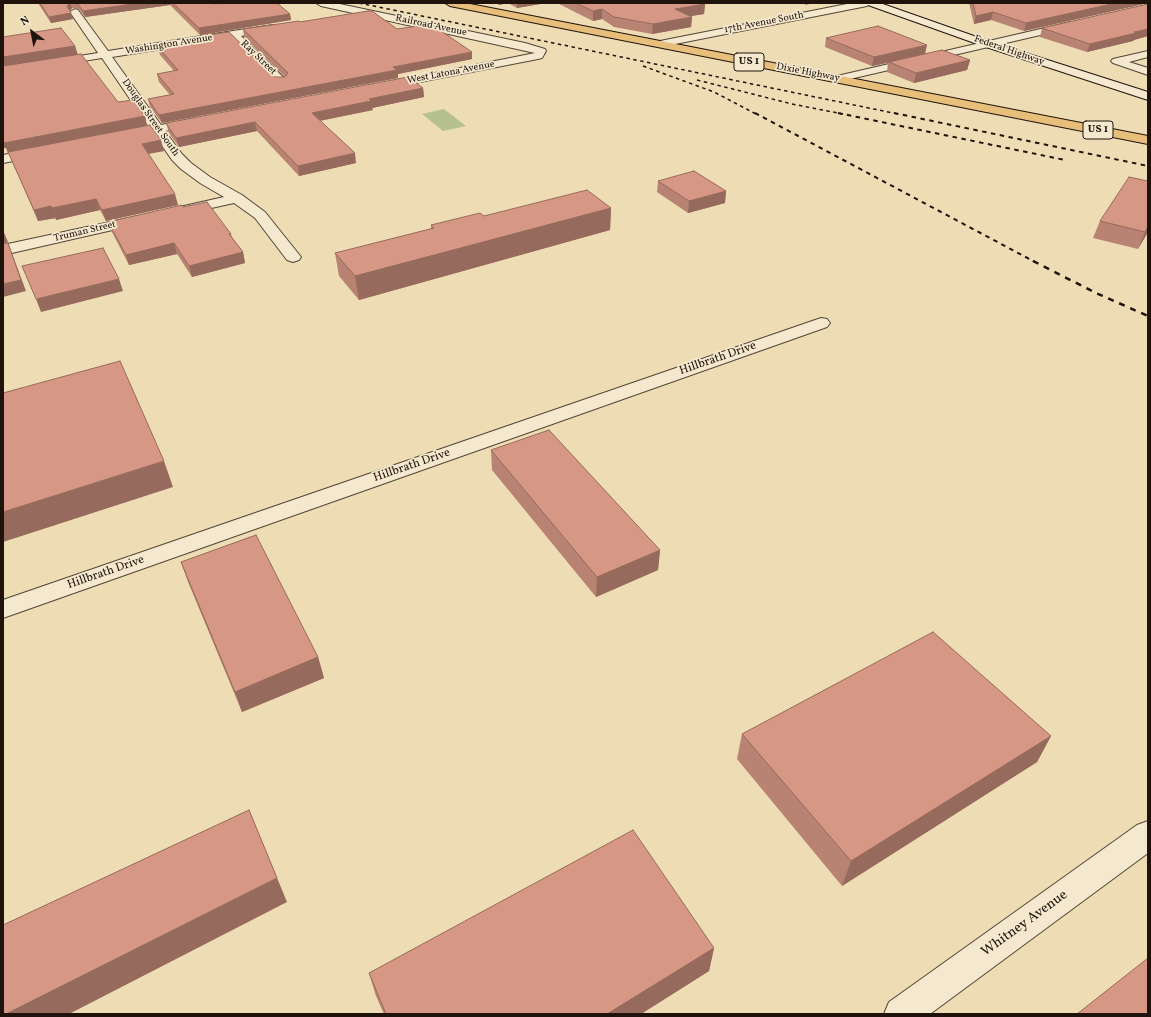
<!DOCTYPE html>
<html>
<head>
<meta charset="utf-8">
<style>
  body { margin:0 }
  #map { position:relative; width:1151px; height:1017px; overflow:hidden; background:#eedcb4; font-family:Vollkorn,serif }
  canvas { display:block }
  .frame { position:absolute; inset:0; border:4px solid #1f130c; pointer-events:none }
  .north { position:absolute; left:12px; top:12px; width:40px; height:40px; -webkit-text-stroke:3px #f4e8ce; paint-order:stroke; rotate:328deg; font-size:11px; font-weight:700; line-height:16px; text-align:center; color:#1f130c }
  .north::after { content:''; display:block; margin:auto; width:14px; height:18px; background:#1f130c; clip-path:polygon(50% 0,100% 100%,50% 72%,0 100%) }
</style>
</head>
<body>
<div id="map">
<canvas width="1151" height="1017"></canvas>
<div class="frame"></div>
<div class="north">N</div>
</div>
<script>
const c = document.querySelector('canvas').getContext('2d');
c.lineJoin = 'round';
function fill(path, color) {
  c.fillStyle = color;
  c.fill(path, 'evenodd');
}
function toPath(rows) {
  const path = new Path2D();
  for (const r of rows) {
    path.moveTo(r[0], r[1]);
    for (let i = 2; i < r.length; i += 2) path.lineTo(r[i], r[i + 1]);
  }
  return path;
}
function trace(path, color, width, dash) {
  c.strokeStyle = color;
  c.lineWidth = width;
  c.lineCap = dash ? 'butt' : 'round';
  c.setLineDash(dash || []);
  c.stroke(path);
}
function label(font, color, halo, rows, align = 'center') {
  c.font = font + ' Vollkorn,serif';
  c.lineWidth = 3.5;
  c.setLineDash([]);
  c.textBaseline = 'middle';
  c.strokeStyle = halo;
  c.fillStyle = color;
  for (const [text, x, y, turn = 0] of rows) {
    c.save();
    c.translate(x, y);
    c.rotate((+turn || 0) * Math.PI / 180);
    c.textAlign = isNaN(turn) ? turn : align;
    if (halo) c.strokeText(text, 0, 0);
    c.fillText(text, 0, 0);
    c.restore();
  }
}
fill(toPath([
  [444,109,466,126,443,131,422,114]
]), '#b6c18f');
const street = toPath([
  [316,3,335,3,525,43,545,49,546,51,542,58,538,59,384,89,380,88,378,86,380,84,535,53,321,6,316,3],
  [852,3,872,3,867,6,660,47,655,44,660,41,852,3],
  [75,9,78,10,108,51,233,31,273,25,277,26,278,28,277,30,241,36,286,80,288,82,286,84,282,85,278,84,231,38,112,57,161,125,197,118,201,119,203,122,201,125,165,131,182,154,191,163,210,177,242,195,265,212,301,257,299,260,293,262,287,260,255,218,234,203,180,215,175,214,173,211,175,208,224,197,200,183,181,169,172,160,154,134,125,139,120,138,119,135,120,132,149,127,102,58,3,74,3,68,98,53,70,12,75,9],
  [1071,22,1076,25,1075,27,837,82,833,81,831,79,833,77,837,76,1071,22],
  [1148,51,1148,57,1129,62,1148,68,1148,75,1113,63,1111,61,1113,59,1148,51],
  [40,148,45,149,47,152,45,155,3,163,3,155,40,148],
  [138,216,143,217,145,220,143,223,3,255,3,245,138,216],
  [821,318,827,319,830,323,827,327,3,618,3,600,821,318],
  [1148,821,1148,853,930,1014,884,1014,889,1002,1137,825,1148,821]
]);
const secondary = toPath([
  [866,3,880,3,991,42,1148,92,1148,100,983,46,868,5,866,3]
]);
const primary = toPath([
  [445,3,465,3,1148,136,1148,144,450,6,445,3]
]);
trace(street, '#534536', 2);
trace(secondary, '#1f130c', 2);
trace(primary, '#1f130c', 2);
fill(street, '#f4e8ce');
fill(secondary, '#f4e8ce');
fill(primary, '#e7be7a');
trace(toPath([
  [359,3,898,114],
  [643,66,714,92,756,114],
  [697,80,792,104,843,114]
]), '#1f130c', 1.5, [3.5, 3.5]);
trace(toPath([
  [755,113,1035,262],
  [838,113,1065,160],
  [894,113,1148,166]
]), '#1f130c', 2, [4.5, 4.5]);
trace(toPath([
  [1033,261,1096,293,1148,316]
]), '#1f130c', 2.5, [6, 6]);
fill(toPath([
  [38,3,214,3,215,4,290,14,291,20,200,35,170,5,85,17,79,9,72,8,70,11,73,19,51,23],
  [496,3,546,3,517,8,508,3,499,5],
  [557,3,703,3,705,4,704,14,690,16,692,17,691,27,652,34,614,27,602,19,593,21],
  [969,3,1148,3,1024,31,991,20,974,24],
  [1148,4,1148,36,1134,40,1133,41,1087,52,1040,37,1042,28],
  [300,22,397,29,472,59,398,74,398,78,162,123,150,107,148,99,170,95,159,82,157,74,174,71,160,55,158,47,208,39,207,35,275,77,285,77,244,37,243,29],
  [3,37,75,46,77,54,118,102,145,116,147,126,164,151,149,154,178,205,106,221,100,210,56,220,56,218,38,221,8,152,6,148,3,148],
  [826,38,925,54,970,60,967,70,914,83,887,72,888,63,872,66,825,47],
  [423,88,424,97,372,108,373,110,320,121,356,163,299,176,257,131,179,147,169,133,166,123],
  [658,181,726,191,725,203,688,213,657,192],
  [1148,181,1148,232,1138,249,1093,238,1100,221],
  [183,207,231,234,232,237,243,252,245,263,192,277,177,254,129,265,112,232,108,222],
  [611,208,610,230,359,300,339,276,335,253,431,229,431,225,484,216],
  [491,450,660,550,658,570,596,597,492,470],
  [181,562,318,657,324,678,242,712,188,582],
  [742,734,1051,736,1037,762,842,886,737,759],
  [714,948,709,971,641,1014,384,1014,376,996,369,973]
]), '#b88372');
fill(toPath([
  [70,3,72,8,69,12,67,6],
  [140,3,169,3,170,5,85,17,83,11],
  [499,3,508,3,499,5],
  [517,3,546,3,517,8],
  [806,3,814,3,805,5],
  [1116,3,1148,3,1024,31,1026,23],
  [705,4,704,14,674,19,675,9],
  [602,9,602,19,593,21,593,11],
  [993,12,991,20,974,24,976,16],
  [71,13,73,19,51,23,49,17],
  [290,14,291,20,200,35,199,28],
  [692,17,691,27,652,34,653,24],
  [1148,29,1148,36,1134,40,1133,41,1087,52,1090,44],
  [927,45,925,54,872,66,874,57],
  [75,46,78,55,3,66,3,57],
  [472,52,472,59,398,74,398,78,162,123,159,115,393,67],
  [970,60,967,70,914,83,916,73],
  [423,88,424,97,372,108,373,110,313,122,312,113,369,99],
  [145,116,147,126,8,153,4,143],
  [255,122,257,131,179,147,176,138],
  [161,140,164,151,145,154,142,144],
  [3,141,6,148,3,148],
  [355,153,356,163,299,176,298,166],
  [726,191,725,203,688,213,689,201],
  [175,194,178,205,106,221,102,210],
  [96,199,100,210,56,220,52,208],
  [51,206,56,218,38,221,34,210],
  [611,208,610,230,359,300,355,276],
  [1148,226,1148,232,1138,249,1145,232],
  [3,230,8,242,3,244],
  [8,243,26,291,3,297,3,284],
  [174,243,177,254,129,265,126,255],
  [243,252,245,263,192,277,189,266],
  [119,279,123,291,41,312,36,299],
  [164,461,173,487,3,542,3,512],
  [660,550,658,570,596,597,597,577],
  [318,657,324,678,242,712,235,692],
  [1051,736,1037,762,842,886,851,861],
  [249,810,287,902,69,1014,6,1014],
  [714,948,709,971,641,1014,607,1014]
]), '#966a5c');
const building = toPath([
  [40,3,70,3,67,6,71,13,49,17,40,3],
  [76,3,140,3,83,11,77,3,76,3],
  [173,3,214,3,215,4,222,3,277,3,290,14,199,28,173,3],
  [576,3,703,3,705,4,675,9,692,17,653,24,614,17,602,9,593,11,576,3],
  [973,3,1116,3,1026,23,993,12,976,16,973,3],
  [1148,4,1148,29,1134,32,1136,33,1090,44,1042,28,1148,4],
  [368,11,372,11,397,29,431,24,472,52,393,67,397,70,159,115,148,99,174,94,157,74,178,70,158,47,210,39,207,35,229,32,275,77,285,77,288,73,243,29,299,21,300,22,368,11],
  [878,26,927,45,874,57,826,38,878,26],
  [61,28,75,46,3,57,3,37,61,28],
  [942,50,970,60,916,73,889,62,942,50],
  [81,54,118,102,133,100,145,116,4,143,3,141,3,66,81,54],
  [408,77,423,88,369,99,371,101,312,113,355,153,298,166,255,122,176,138,166,123,408,77],
  [150,125,161,140,142,144,175,194,102,210,96,199,52,208,51,206,34,210,8,152,150,125],
  [694,171,726,191,689,201,658,181,694,171],
  [1129,177,1148,181,1148,226,1145,232,1100,221,1129,177],
  [587,190,611,208,355,276,335,253,434,228,431,225,480,213,484,216,587,190],
  [207,202,231,234,229,234,243,252,189,266,174,243,126,255,108,222,182,205,183,207,207,202],
  [8,243,21,280,3,284,3,244,8,243],
  [103,248,119,279,36,299,22,266,103,248],
  [120,361,164,461,3,512,3,393,120,361],
  [549,430,660,550,597,577,491,450,549,430],
  [256,535,318,657,235,692,181,562,256,535],
  [933,632,1051,736,851,861,742,734,933,632],
  [249,810,277,878,6,1014,3,1014,3,925,249,810],
  [633,830,714,948,607,1014,386,1014,369,973,633,830],
  [1148,958,1148,1014,1077,1014,1148,958]
]);
fill(building, '#d69884');
trace(building, '#966a5c', 1);
label('10px', '#1f130c', '#f4e8ce', [
  ["17th Avenue South",764,23,-11],
  ["Railroad Avenue",431,26,12],
  ["Washington Avenue",169,45,-9],
  ["Federal Highway",1009,51,19],
  ["Ray Street",258,58,44],
  ["West Latona Avenue",451,73,-11],
  ["Dixie Highway",808,73,11],
  ["Douglas Street South",150,118,55],
  ["Truman Street",85,232,-13]
]);
for (const [x, y, w] of [
  [749,62,30],
  [1098,130,30]
]) {
  const box = new Path2D();
  box.roundRect(x - w / 2, y - 9, w, 18, 3);
  c.fillStyle = '#f4e8ce';
  c.fill(box);
  trace(box, '#1f130c', 1);
}
label('bold 11px', '#1f130c', null, [
  ["US 1",749,62],
  ["US 1",1098,130]
]);
label('12px', '#1f130c', '#f4e8ce', [
  ["Hillbrath Drive",718,359,-19],
  ["Hillbrath Drive",412,466,-19],
  ["Hillbrath Drive",106,573,-19]
]);
label('14px', '#1f130c', '#f4e8ce', [
  ["Whitney Avenue",1025,924,-36]
]);
</script>
</body>
</html>
